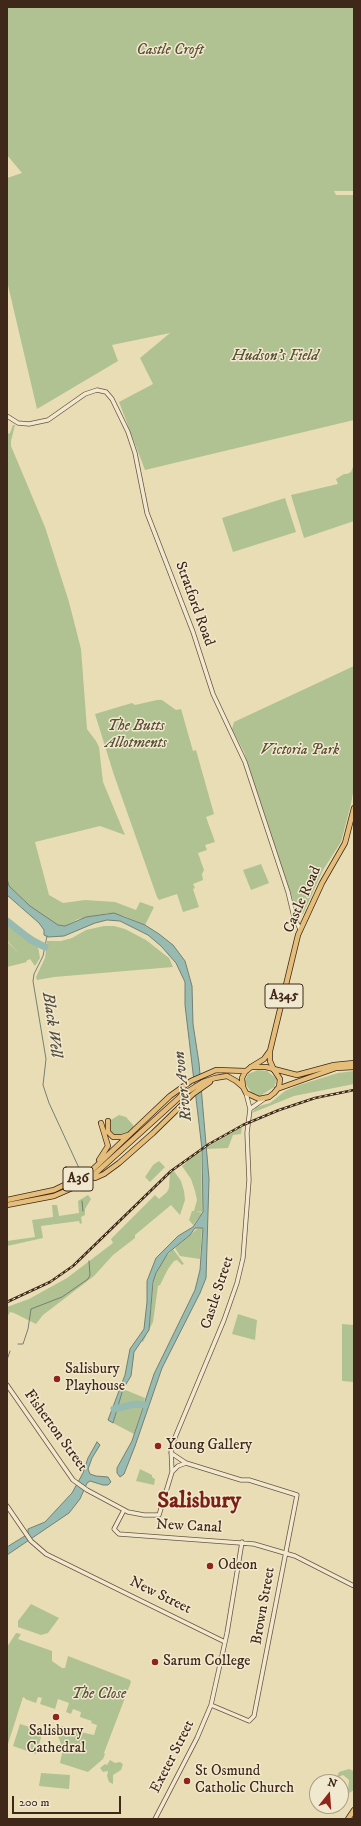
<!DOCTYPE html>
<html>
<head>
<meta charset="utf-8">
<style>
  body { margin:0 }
  #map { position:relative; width:361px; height:1826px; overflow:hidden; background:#e9ddb5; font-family:"IM FELL DW Pica",serif }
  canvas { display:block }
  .frame { position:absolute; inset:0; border:8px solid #3f2819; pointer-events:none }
  .north { position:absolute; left:309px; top:1774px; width:40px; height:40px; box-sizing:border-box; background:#f1e9cf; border:1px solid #aa9c86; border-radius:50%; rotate:17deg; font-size:11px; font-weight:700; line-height:16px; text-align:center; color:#3f2819 }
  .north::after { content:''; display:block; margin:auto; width:14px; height:18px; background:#8f2418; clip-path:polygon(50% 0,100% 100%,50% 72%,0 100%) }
  .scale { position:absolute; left:12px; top:1796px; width:109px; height:18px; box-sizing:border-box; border:2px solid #3f2819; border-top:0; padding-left:5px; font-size:12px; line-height:14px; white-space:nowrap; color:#3f2819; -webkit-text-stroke:3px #f1e9cf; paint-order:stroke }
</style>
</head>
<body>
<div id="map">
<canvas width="361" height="1826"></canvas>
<div class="frame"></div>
<div class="north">N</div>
<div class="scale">200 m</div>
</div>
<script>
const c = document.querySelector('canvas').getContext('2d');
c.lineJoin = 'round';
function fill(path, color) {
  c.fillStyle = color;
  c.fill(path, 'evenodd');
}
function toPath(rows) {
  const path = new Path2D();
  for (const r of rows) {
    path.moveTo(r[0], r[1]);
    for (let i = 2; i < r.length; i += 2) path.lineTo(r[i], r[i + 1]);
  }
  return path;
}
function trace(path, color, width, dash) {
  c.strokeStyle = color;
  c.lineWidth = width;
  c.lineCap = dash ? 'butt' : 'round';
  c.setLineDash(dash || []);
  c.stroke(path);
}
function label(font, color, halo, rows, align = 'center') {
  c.font = font + ' "IM FELL DW Pica",serif';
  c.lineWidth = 3;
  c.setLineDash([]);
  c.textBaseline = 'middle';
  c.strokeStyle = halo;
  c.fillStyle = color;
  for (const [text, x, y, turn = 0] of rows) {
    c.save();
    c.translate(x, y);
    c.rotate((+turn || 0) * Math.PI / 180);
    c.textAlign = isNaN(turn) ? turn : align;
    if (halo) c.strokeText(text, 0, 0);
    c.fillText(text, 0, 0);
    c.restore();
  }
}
fill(toPath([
  [7,7,354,7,354,191,334,191,336,195,354,195,354,420,145,470,119,402,153,384,140,358,170,333,112,345,118,361,37,409,7,281,7,178,22,173,7,155],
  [13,425,15,425,11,441,11,446,45,527,69,602,81,649,87,729,96,741,99,747,103,782,125,835,100,826,35,842,49,895,63,903,85,900,115,902,136,910,140,902,154,907,145,925,124,916,109,913,78,919,65,926,58,925,30,906,9,886,7,879,7,434,10,433],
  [353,467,354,467,354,521,304,538,291,495,338,484,336,479,344,474,347,474,351,472],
  [285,498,296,532,233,552,222,518],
  [354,666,354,787,351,804,341,842,323,870,303,914,297,912,244,752,232,729,234,722],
  [157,700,162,700,176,710,181,709,193,751,196,750,214,814,206,817,215,842,205,845,207,850,198,853,204,870,202,874,203,880,193,884,195,888,193,889,199,907,183,912,177,894,159,900,157,897,114,775,95,714,132,703,135,705],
  [261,864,269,883,251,890,243,870],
  [7,924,17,926,40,941,38,946,40,958,35,966,30,959,26,961,27,962,7,967,7,941,20,955,7,940],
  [104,926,114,926,125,929,146,940,169,958,173,967,54,977,37,980,36,977,45,958,47,941,61,941,72,938,86,930],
  [258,1070,267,1071,277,1079,274,1087,260,1096,252,1093,246,1085,245,1081,248,1074],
  [354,1071,354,1084,294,1096,252,1113,256,1107,270,1103,285,1091,296,1086,338,1073],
  [119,1115,126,1117,133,1125,134,1128,125,1135,115,1135,110,1130,111,1120],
  [242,1127,241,1134,233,1135,228,1148,207,1149,207,1147],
  [201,1152,202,1212,196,1211,202,1213,193,1225,189,1220,192,1211,194,1211,197,1200,195,1191,191,1179,182,1166,187,1162,186,1160],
  [159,1161,165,1167,150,1182,145,1177,153,1165],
  [174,1171,181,1181,184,1191,185,1200,180,1215,171,1205,135,1235,135,1238,113,1255,94,1276,43,1315,36,1324,14,1313,10,1312,7,1317,7,1307,29,1299,67,1278,113,1243,111,1239,155,1195,159,1199,167,1192,169,1188,170,1173],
  [88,1195,91,1199,85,1209,85,1215,81,1217,82,1223,80,1224,79,1221,41,1226,43,1238,7,1246,7,1241,35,1237,32,1220,53,1217,52,1205,57,1205,59,1216,79,1213,78,1201],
  [202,1228,200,1259,180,1256,175,1248,197,1229],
  [173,1249,184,1264,182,1265,177,1260,174,1261,168,1269,160,1285,158,1286,153,1322,143,1342,141,1341,149,1330,154,1278,163,1260],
  [238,1314,257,1320,255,1340,232,1334],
  [342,1324,354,1325,354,1382,342,1381],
  [123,1389,145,1398,134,1434,113,1423],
  [140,1469,152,1475,152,1477,155,1479,154,1485,136,1481],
  [31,1604,59,1618,48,1633,41,1635,18,1627,18,1621],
  [16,1633,21,1634,18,1639,52,1651,52,1661,62,1668,65,1668,68,1656,130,1680,131,1682,104,1753,105,1754,103,1759,88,1772,60,1763,63,1749,58,1736,61,1726,67,1728,65,1733,74,1736,76,1731,94,1735,97,1725,91,1723,92,1721,80,1717,81,1712,73,1709,71,1714,66,1712,69,1703,58,1699,55,1709,40,1704,42,1698,38,1697,36,1703,25,1699,25,1698,23,1697,7,1747,7,1647],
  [20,1724,43,1731,36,1754,13,1746],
  [110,1760,115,1763,120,1762,123,1764,121,1770,113,1775,113,1784,109,1782,107,1776,108,1771,103,1772,100,1768,105,1764,107,1765],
  [349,1769,354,1771,354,1790,344,1796,341,1795,341,1793,343,1790,348,1790,349,1780,343,1775,336,1778,339,1772],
  [41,1773,70,1775,69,1789,39,1786]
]), '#b0c292');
const water = toPath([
  [7,879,9,886,30,906,58,925,65,926,86,917,114,913,145,925,159,934,173,945,185,961,192,986,193,1024,199,1063,209,1179,206,1278,200,1293,162,1368,135,1446,124,1474,120,1477,117,1473,117,1468,132,1441,154,1374,195,1290,200,1270,203,1228,195,1228,190,1235,168,1253,156,1273,153,1282,149,1330,134,1352,131,1376,123,1389,113,1423,108,1420,125,1375,130,1349,144,1329,147,1302,147,1281,156,1258,178,1236,193,1227,203,1212,202,1149,185,1005,185,982,176,963,161,946,148,935,120,921,107,920,95,923,64,936,48,937,44,935,44,930,39,923,7,895,7,879],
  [97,1442,100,1445,92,1458,88,1469,90,1474,96,1476,108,1477,111,1482,108,1485,103,1485,90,1481,87,1483,80,1499,69,1513,7,1555,7,1547,28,1534,28,1529,45,1522,72,1493,83,1473,88,1458,97,1442]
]);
fill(water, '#97bbb0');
trace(water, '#748074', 1);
trace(toPath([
  [47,936,43,956,34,974,33,981,46,1059,43,1085,49,1103,79,1168],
  [82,1201,83,1211],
  [18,1344,23,1344,28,1329,31,1309,62,1297,88,1279,90,1275,89,1261],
  [7,1360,10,1351]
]), '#748074', 1);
trace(toPath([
  [7,921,31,940,45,947],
  [114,1409,135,1404,145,1405]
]), '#97bbb0', 7);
const tertiary = toPath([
  [7,416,18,423,29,424,48,420,85,394,97,390,106,392,112,399,128,432,135,453,147,513,193,632,213,694,245,762,288,892,294,917,300,929],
  [250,1109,264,1099],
  [7,1385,73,1480,87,1490,128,1512,144,1515,159,1515,172,1472,171,1447,224,1320,237,1283,243,1258,249,1180,247,1133,250,1109,246,1093],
  [171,1453,186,1463,241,1480,249,1480,297,1495,254,1716,249,1721,211,1705],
  [172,1472,178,1466,186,1463],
  [7,1506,31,1541,46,1554,225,1642],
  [124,1510,114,1529,119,1534,254,1544,295,1556,354,1586],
  [155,1819,197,1738,211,1705,227,1633,242,1542]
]);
const primary = toPath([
  [251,1067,264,1059,269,1052],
  [274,1070,270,1061,270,1051,298,935,322,883,345,843,354,808]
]);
const trunk = toPath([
  [274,1070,280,1079,279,1087,274,1093,269,1097,259,1099,246,1093,243,1087,242,1078,245,1072,251,1067,266,1067,297,1075,334,1065,354,1063],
  [277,1089,336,1068,354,1067],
  [108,1121,108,1132,113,1137,122,1137,128,1135],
  [99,1160,108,1146,101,1123],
  [95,1178,104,1174,119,1163,153,1133,193,1094,210,1082],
  [7,1200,54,1190,89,1173,170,1096,191,1081,216,1070,246,1071],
  [7,1205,54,1196,86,1182,182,1095,203,1082,215,1078,227,1076,236,1081,243,1087],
  [348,1819,354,1810]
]);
trace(tertiary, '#6a5540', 5);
trace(primary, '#3f2819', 6);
trace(trunk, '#3f2819', 6);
trace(tertiary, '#f1e9cf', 3.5);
trace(primary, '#e4be7a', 4.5);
trace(trunk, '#e4be7a', 4.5);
const rail = toPath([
  [7,1302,50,1282,73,1266,171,1171,209,1144,243,1125,279,1110,315,1098,354,1090]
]);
trace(rail, '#3f2819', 2.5);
trace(rail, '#f1e9cf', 1, [3]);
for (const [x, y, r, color] of [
  [57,1379,4,"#8f2418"],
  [158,1446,4,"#8f2418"],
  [210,1566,4,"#8f2418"],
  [155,1662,4,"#8f2418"],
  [56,1717,4,"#8f2418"],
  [187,1781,4,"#8f2418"]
]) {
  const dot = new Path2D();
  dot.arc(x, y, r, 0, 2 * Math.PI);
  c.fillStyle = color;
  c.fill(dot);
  trace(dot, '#f1e9cf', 1.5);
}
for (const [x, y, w] of [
  [284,996,38],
  [78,1179,30]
]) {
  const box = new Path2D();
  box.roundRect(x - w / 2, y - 12, w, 24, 3);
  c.fillStyle = '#f1e9cf';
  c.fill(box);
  trace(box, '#3f2819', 1);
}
label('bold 14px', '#3f2819', null, [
  ["A345",284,996],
  ["A36",78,1179]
]);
label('italic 15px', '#5b4e37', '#f1e9cf', [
  ["Castle Croft",170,51],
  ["Hudson's Field",275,357],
  ["The Butts",136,727],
  ["Allotments",136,744],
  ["Victoria Park",300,751],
  ["The Close",99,1695]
]);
label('15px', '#3f2819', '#f1e9cf', [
  ["Stratford Road",194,604,70],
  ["Castle Road",303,900,-66],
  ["Castle Street",218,1293,-72],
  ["Fisherton Street",55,1431,54],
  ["New Canal",189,1527,3],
  ["New Street",160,1596,26],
  ["Brown Street",264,1606,-80],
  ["Exeter Street",173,1757,-63]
]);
label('15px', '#3f2819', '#f1e9cf', [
  ["Salisbury",65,1370],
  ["Playhouse",65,1387],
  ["Young Gallery",166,1446],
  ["Odeon",218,1566],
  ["Sarum College",163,1662],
  ["Salisbury",56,1732,"center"],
  ["Cathedral",56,1749,"center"],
  ["St Osmund",195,1772],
  ["Catholic Church",195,1789]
], 'left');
label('italic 16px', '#554d3f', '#f1e9cf', [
  ["Black Well",51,1025,82],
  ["River Avon",184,1086,-96]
]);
label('bold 23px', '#7a1f14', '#f1e9cf', [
  ["Salisbury",199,1502]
]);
</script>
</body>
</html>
